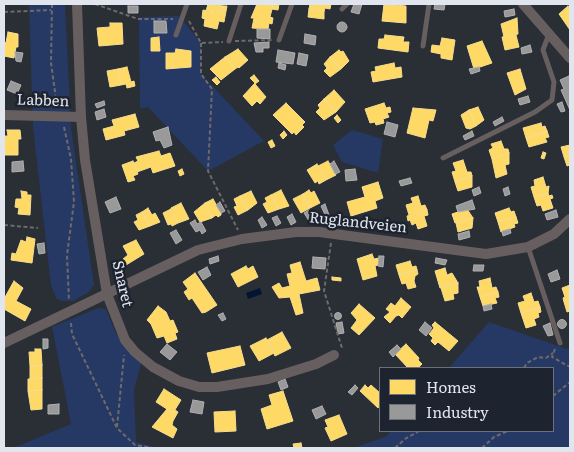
<!DOCTYPE html>
<html>
<head>
<meta charset="utf-8">
<style>
  body { margin:0 }
  #map { position:relative; width:574px; height:452px; overflow:hidden; background:#2a2e35; font-family:Literata,serif }
  canvas { display:block }
  .frame { position:absolute; inset:0; border:5px solid #e1e5ee; pointer-events:none }
  .legend { position:absolute; left:379px; top:367px; width:175px; height:65px; box-sizing:border-box; background:#1d232f; border:1px solid #6b717b; margin:0; padding:6px 9px; list-style:none; font-size:15px; color:#e1e5ee }
  .legend li { display:flex; align-items:center; gap:10px; height:25px }
  .legend b { width:25px; border:1px solid #6b717b }
</style>
</head>
<body>
<div id="map">
<canvas width="574" height="452"></canvas>
<div class="frame"></div>
<ul class="legend">
<li><b style="height:14px;background:#ffd966"></b>Homes</li>
<li><b style="height:14px;background:#999"></b>Industry</li>
</ul>
</div>
<script>
const c = document.querySelector('canvas').getContext('2d');
c.lineJoin = 'round';
function fill(path, color) {
  c.fillStyle = color;
  c.fill(path, 'evenodd');
}
function toPath(rows) {
  const path = new Path2D();
  for (const r of rows) {
    if (r.length === 3) {
      path.moveTo(r[0] + r[2], r[1]);
      path.arc(r[0], r[1], r[2], 0, 2 * Math.PI);
      continue;
    }
    path.moveTo(r[0], r[1]);
    for (let i = 2; i < r.length; i += 2) path.lineTo(r[i], r[i + 1]);
  }
  return path;
}
function trace(path, color, width, dash) {
  c.strokeStyle = color;
  c.lineWidth = width;
  c.lineCap = dash ? 'butt' : 'round';
  c.setLineDash(dash || []);
  c.stroke(path);
}
function label(font, color, halo, rows, align = 'center') {
  c.font = font + ' Literata,serif';
  c.lineWidth = 5;
  c.setLineDash([]);
  c.textBaseline = 'middle';
  c.strokeStyle = halo;
  c.fillStyle = color;
  for (const [text, x, y, turn = 0] of rows) {
    c.save();
    c.translate(x, y);
    c.rotate((+turn || 0) * Math.PI / 180);
    c.textAlign = isNaN(turn) ? turn : align;
    if (halo) c.strokeText(text, 0, 0);
    c.fillText(text, 0, 0);
    c.restore();
  }
}
fill(toPath([
  [29,4,65,4,71,128,94,285,89,292,73,301,61,301,56,298,51,285,33,127],
  [179,16,201,43,201,74,264,141,208,171,148,107,140,109,139,17],
  [352,130,383,139,378,173,342,162,333,145],
  [98,308,106,309,115,332,133,357,142,361,134,390,136,442,158,448,13,448,71,424,52,327],
  [489,322,570,350,570,448,353,448,385,437,391,431,553,431,553,368,449,368]
]), '#263964');
fill(toPath([
  [260,288,262,294,248,299,246,293]
]), '#041533');
const homes = toPath([
  [208,4,223,6,222,13,206,11,208,4],
  [257,4,273,5,270,17,273,18,272,24,269,23,268,29,252,28,254,18,251,18,257,4],
  [268,4,279,4,278,10,272,9,273,5,268,4],
  [310,4,331,4,330,9,325,8,324,12,309,9,310,4],
  [384,4,406,6,406,23,382,21,384,4],
  [223,6,227,6,224,22,219,21,217,29,204,26,205,19,202,18,203,10,222,13,223,6],
  [568,6,570,9,570,30,559,14,568,6],
  [309,9,324,12,324,19,308,17,309,9],
  [517,18,518,34,504,37,501,24,517,18],
  [110,23,122,23,123,44,99,46,97,28,110,27,110,23],
  [8,32,18,34,18,47,16,47,14,58,4,56,4,42,6,43,8,32],
  [385,35,404,37,403,42,409,42,408,52,378,48,379,39,384,39,385,35],
  [516,35,519,47,505,50,502,37,516,35],
  [159,37,160,51,151,51,151,38,159,37],
  [442,38,455,40,452,60,441,58,441,54,431,52,432,45,440,46,442,38],
  [482,41,492,63,474,69,467,46,482,41],
  [176,49,191,51,191,67,166,69,166,53,175,53,176,49],
  [238,49,248,60,239,68,238,67,235,69,225,57,238,49],
  [339,50,341,52,343,51,349,61,341,69,330,57,339,50],
  [225,57,235,69,221,80,210,69,225,57],
  [330,57,341,69,330,77,324,71,327,68,324,64,330,57],
  [394,63,395,68,401,67,402,77,373,82,371,72,376,71,375,67,394,63],
  [127,67,131,82,134,81,135,86,127,88,126,84,121,85,118,69,127,67],
  [118,69,121,85,110,87,107,71,118,69],
  [520,69,526,89,515,95,507,73,520,69],
  [254,75,259,81,255,84,266,97,260,104,257,101,252,106,243,96,255,83,250,78,254,75],
  [216,77,220,82,217,85,212,80,216,77],
  [334,90,345,102,336,112,324,99,334,90],
  [324,99,336,112,324,120,316,112,320,108,318,105,324,99],
  [286,103,305,122,302,125,304,127,296,135,294,132,292,134,273,115,286,103],
  [384,103,386,108,390,107,391,112,387,113,389,117,383,119,384,123,376,125,375,122,370,123,365,109,384,103],
  [478,107,484,120,476,126,469,110,478,107],
  [413,108,436,110,433,121,429,120,425,138,407,133,413,108],
  [469,110,476,126,470,129,466,128,461,115,469,110],
  [135,114,139,127,124,131,125,135,106,140,103,129,114,126,112,120,135,114],
  [337,115,341,120,338,123,334,118,337,115],
  [541,123,542,127,545,126,547,131,526,138,523,128,541,123],
  [7,130,20,130,21,139,18,139,18,155,5,155,4,136,8,136,7,130],
  [284,131,287,135,283,139,280,135,284,131],
  [547,131,549,137,545,138,547,142,529,147,526,138,547,131],
  [272,140,275,146,271,148,268,142,272,140],
  [501,141,504,149,508,149,509,153,492,159,489,150,493,148,491,144,501,141],
  [570,145,570,155,564,157,561,147,570,145],
  [159,151,161,156,170,153,175,166,153,173,151,167,137,172,134,163,138,161,136,157,159,151],
  [543,152,546,153,544,159,541,158,543,152],
  [509,153,509,164,505,165,507,174,496,178,492,159,509,153],
  [570,155,570,165,567,166,564,157,570,155],
  [463,160,467,172,471,172,472,176,455,182,452,172,456,171,453,163,463,160],
  [133,161,138,174,133,176,135,180,128,182,122,165,133,161],
  [328,161,336,175,326,180,318,166,328,161],
  [317,164,326,180,319,184,318,181,315,183,307,170,317,164],
  [182,169,184,174,180,176,178,171,182,169],
  [472,176,472,187,458,191,455,182,472,176],
  [543,177,546,187,549,186,548,193,534,197,531,187,535,186,534,180,543,177],
  [378,182,383,198,375,201,377,208,351,216,347,202,365,197,362,187,378,182],
  [281,190,289,206,279,209,271,195,281,190],
  [309,190,311,193,314,191,320,203,310,208,303,194,309,190],
  [21,191,27,192,27,195,31,195,30,215,18,214,19,208,15,207,16,199,22,199,21,191],
  [251,191,257,203,248,210,240,196,251,191],
  [548,193,549,196,552,195,553,198,550,199,553,208,543,211,541,205,537,206,534,197,548,193],
  [303,194,310,208,301,213,293,199,303,194],
  [271,195,279,209,268,213,263,204,267,202,265,198,271,195],
  [240,196,248,210,238,215,234,207,237,206,234,199,240,196],
  [418,196,421,206,425,205,427,210,409,215,406,205,413,203,411,198,418,196],
  [213,199,221,213,221,215,218,217,216,215,212,218,205,203,213,199],
  [181,203,189,219,178,223,171,208,181,203],
  [205,203,212,218,200,222,194,212,205,203],
  [148,208,152,215,155,213,160,222,150,226,142,212,148,208],
  [509,208,511,212,514,211,516,217,498,222,495,213,509,208],
  [171,209,178,223,172,226,171,224,168,225,163,213,171,209],
  [467,209,473,218,455,223,452,214,467,209],
  [427,210,428,215,424,216,427,226,418,229,416,223,412,225,410,220,408,221,407,216,427,210],
  [142,212,150,226,139,230,134,222,138,220,136,215,142,212],
  [516,217,518,223,514,224,515,227,501,232,498,222,516,217],
  [473,218,472,228,458,232,456,223,473,218],
  [27,237,35,239,32,263,11,260,12,253,16,254,21,240,26,242,27,237],
  [136,240,144,254,126,265,123,259,128,255,123,246,136,240],
  [372,254,374,259,379,258,378,265,375,266,377,276,363,280,357,259,372,254],
  [410,261,412,267,416,266,417,270,399,275,396,265,410,261],
  [300,262,306,281,317,278,320,290,299,294,303,313,296,315,290,297,279,298,272,287,279,283,282,288,290,286,287,274,292,273,290,265,300,262],
  [246,266,248,269,253,266,258,277,238,287,231,274,246,266],
  [445,268,447,275,452,273,458,283,440,288,435,271,445,268],
  [417,270,418,274,415,276,414,281,416,287,408,289,406,283,402,284,399,275,417,270],
  [195,273,217,305,206,312,202,313,192,298,189,300,184,292,188,289,183,282,195,273],
  [332,277,341,278,341,281,332,280,332,277],
  [490,278,492,288,496,287,498,292,480,297,477,287,480,287,479,281,490,278],
  [14,281,23,288,16,301,31,309,25,321,4,309,4,299,14,281],
  [458,283,458,293,453,294,454,299,445,301,441,288,458,283],
  [570,285,570,300,564,302,563,298,565,297,562,288,570,285],
  [498,292,499,297,495,298,497,303,483,306,480,297,498,292],
  [531,293,534,302,538,301,540,307,521,313,518,303,525,301,523,296,531,293],
  [401,298,411,307,402,318,399,315,396,316,390,323,384,317,390,312,386,309,391,303,395,306,401,298],
  [570,300,570,311,567,312,564,302,570,300],
  [359,304,375,318,359,335,351,328,357,320,351,313,359,304],
  [158,306,166,312,170,321,173,320,178,332,175,333,177,339,167,343,164,336,157,338,151,324,147,320,158,306],
  [540,307,541,312,538,313,539,317,534,319,536,325,526,328,521,313,540,307],
  [435,322,458,341,449,351,438,342,435,345,431,341,433,338,429,334,434,328,432,325,435,322],
  [282,332,291,348,275,356,267,340,282,332],
  [266,338,274,353,259,361,250,346,266,338],
  [406,344,419,358,418,360,422,364,418,368,408,368,395,354,406,344],
  [240,346,245,365,212,373,207,353,240,346],
  [35,349,41,349,42,365,30,366,29,352,35,352,35,349],
  [42,365,42,378,30,379,30,366,42,365],
  [42,378,42,390,28,391,28,379,42,378],
  [365,385,368,388,371,385,380,393,380,405,378,408,360,391,365,385],
  [164,389,181,400,173,413,156,402,164,389],
  [42,390,42,409,31,410,28,391,42,390],
  [283,391,293,421,267,429,261,409,272,405,269,395,283,391],
  [167,409,173,413,175,410,178,412,173,421,172,425,177,429,173,438,152,427,167,409],
  [235,411,236,431,215,432,214,412,235,411],
  [339,415,347,434,331,441,325,428,328,427,325,420,339,415],
  [301,443,302,448,294,448,293,444,301,443]
]);
fill(homes, '#ffd966');
trace(homes, '#f6dd8f', 1);
const industry = toPath([
  [354,4,362,4,359,14,351,12,354,4],
  [435,4,445,4,444,10,434,9,435,4],
  [128,6,138,6,138,13,128,13,128,6],
  [514,9,515,15,505,17,504,11,514,9],
  [154,21,166,21,167,33,154,33,154,21],
  [342,27,5],
  [257,29,270,29,270,39,257,38,257,29],
  [305,34,316,36,315,45,304,43,305,34],
  [269,42,269,48,263,48,263,52,256,52,254,43,269,42],
  [530,45,532,52,522,54,521,48,530,45],
  [278,50,295,53,293,64,276,62,278,50],
  [15,52,23,53,21,62,16,61,15,52],
  [299,53,308,55,306,66,297,64,299,53],
  [279,63,286,65,285,70,278,68,279,63],
  [479,67,480,71,471,74,469,69,479,67],
  [569,76,570,79,570,110,561,90,564,89,560,80,569,76],
  [11,81,21,85,17,94,7,90,11,81],
  [528,96,530,102,520,105,518,99,528,96],
  [104,101,105,105,97,108,95,104,104,101],
  [562,102,565,111,561,112,557,104,562,102],
  [104,109,106,117,97,120,95,112,104,109],
  [502,117,504,121,495,126,493,122,502,117],
  [387,122,398,125,395,137,384,134,387,122],
  [168,127,172,145,164,148,160,140,156,141,153,132,168,127],
  [472,131,474,136,465,140,463,136,472,131],
  [23,161,24,171,12,172,12,162,23,161],
  [334,161,340,172,335,174,330,164,334,161],
  [355,169,357,180,346,181,345,170,355,169],
  [410,178,412,183,401,186,399,181,410,178],
  [479,187,481,193,474,196,472,190,479,187],
  [508,187,510,194,505,196,503,189,508,187],
  [116,197,121,209,110,213,105,202,116,197],
  [472,200,475,209,458,212,456,206,472,200],
  [220,202,225,211,221,213,216,205,220,202],
  [325,204,329,215,326,217,321,206,325,204],
  [309,210,313,219,309,221,304,213,309,210],
  [556,210,558,217,547,220,545,214,556,210],
  [292,214,296,222,291,225,287,217,292,214],
  [277,216,281,223,276,226,272,218,277,216],
  [262,217,267,225,262,228,258,220,262,217],
  [195,220,197,224,201,222,206,231,202,234,200,230,196,232,190,223,195,220],
  [510,229,511,233,503,236,502,231,510,229],
  [176,230,182,240,176,244,170,233,176,230],
  [469,231,470,237,459,240,458,234,469,231],
  [44,243,45,253,39,254,37,244,44,243],
  [218,256,219,261,210,264,209,259,218,256],
  [379,256,384,256,383,267,378,266,379,256],
  [313,257,326,258,325,269,312,268,313,257],
  [436,258,447,260,445,265,435,263,436,258],
  [474,265,484,265,483,271,473,271,474,265],
  [207,267,211,275,203,280,198,272,207,267],
  [557,270,560,279,551,282,548,274,557,270],
  [491,304,492,309,484,311,483,306,491,304],
  [338,316,3.5],
  [223,313,226,319,222,321,218,315,223,313],
  [562,324,4.5],
  [342,322,344,333,338,334,336,323,342,322],
  [425,322,432,328,426,336,419,330,425,322],
  [550,323,553,335,548,336,543,326,550,323],
  [43,339,48,339,48,348,43,349,43,339],
  [167,344,177,352,170,360,160,352,167,344],
  [397,345,401,349,393,357,389,352,397,345],
  [285,379,288,387,281,390,278,382,285,379],
  [355,385,358,388,352,395,348,392,355,385],
  [193,400,204,402,202,414,190,412,193,400],
  [59,404,59,414,48,414,48,405,59,404],
  [322,406,326,414,316,419,312,410,322,406]
]);
fill(industry, '#999');
trace(industry, '#afb0b2', 1);
trace(toPath([
  [52,4,51,63,57,106],
  [95,4,138,19,173,19],
  [4,12,51,10],
  [189,21,201,43,223,42],
  [235,41,273,40],
  [201,43,201,74,212,89,208,171,238,230],
  [64,127,71,159,74,202,67,255,69,301],
  [4,225,38,228],
  [331,243,324,291,342,348],
  [71,323,72,334,117,428,135,445,153,448],
  [555,349,552,357,570,367],
  [524,368,527,363,538,357,546,358,553,353],
  [553,396,570,382],
  [117,427,124,355],
  [395,448,405,439,419,431],
  [482,448,494,437,508,431]
]), '#6e6a6c', 2, [4, 2.5]);
trace(toPath([
  [342,9,347,4],
  [176,35,187,4],
  [279,40,292,4],
  [229,41,241,4],
  [423,46,429,4],
  [443,158,535,112,552,100,554,82,543,50,549,34],
  [528,247,560,343]
]), '#675e60', 5);
trace(toPath([
  [77,4,81,117,85,160,107,294,125,340,135,352,153,367,179,381,199,387,217,387,268,379,316,364,334,355],
  [523,4,570,58],
  [4,115,81,117],
  [4,343,198,250,242,239,296,232,319,232,486,254,528,247,554,234,570,219]
]), '#675e60', 10);
label('15px', '#e1e5ee', '#1d232f', [
  ["Labben",43,101,2],
  ["Ruglandveien",358,223,6],
  ["Snaret",122,284,77]
]);
</script>
</body>
</html>
